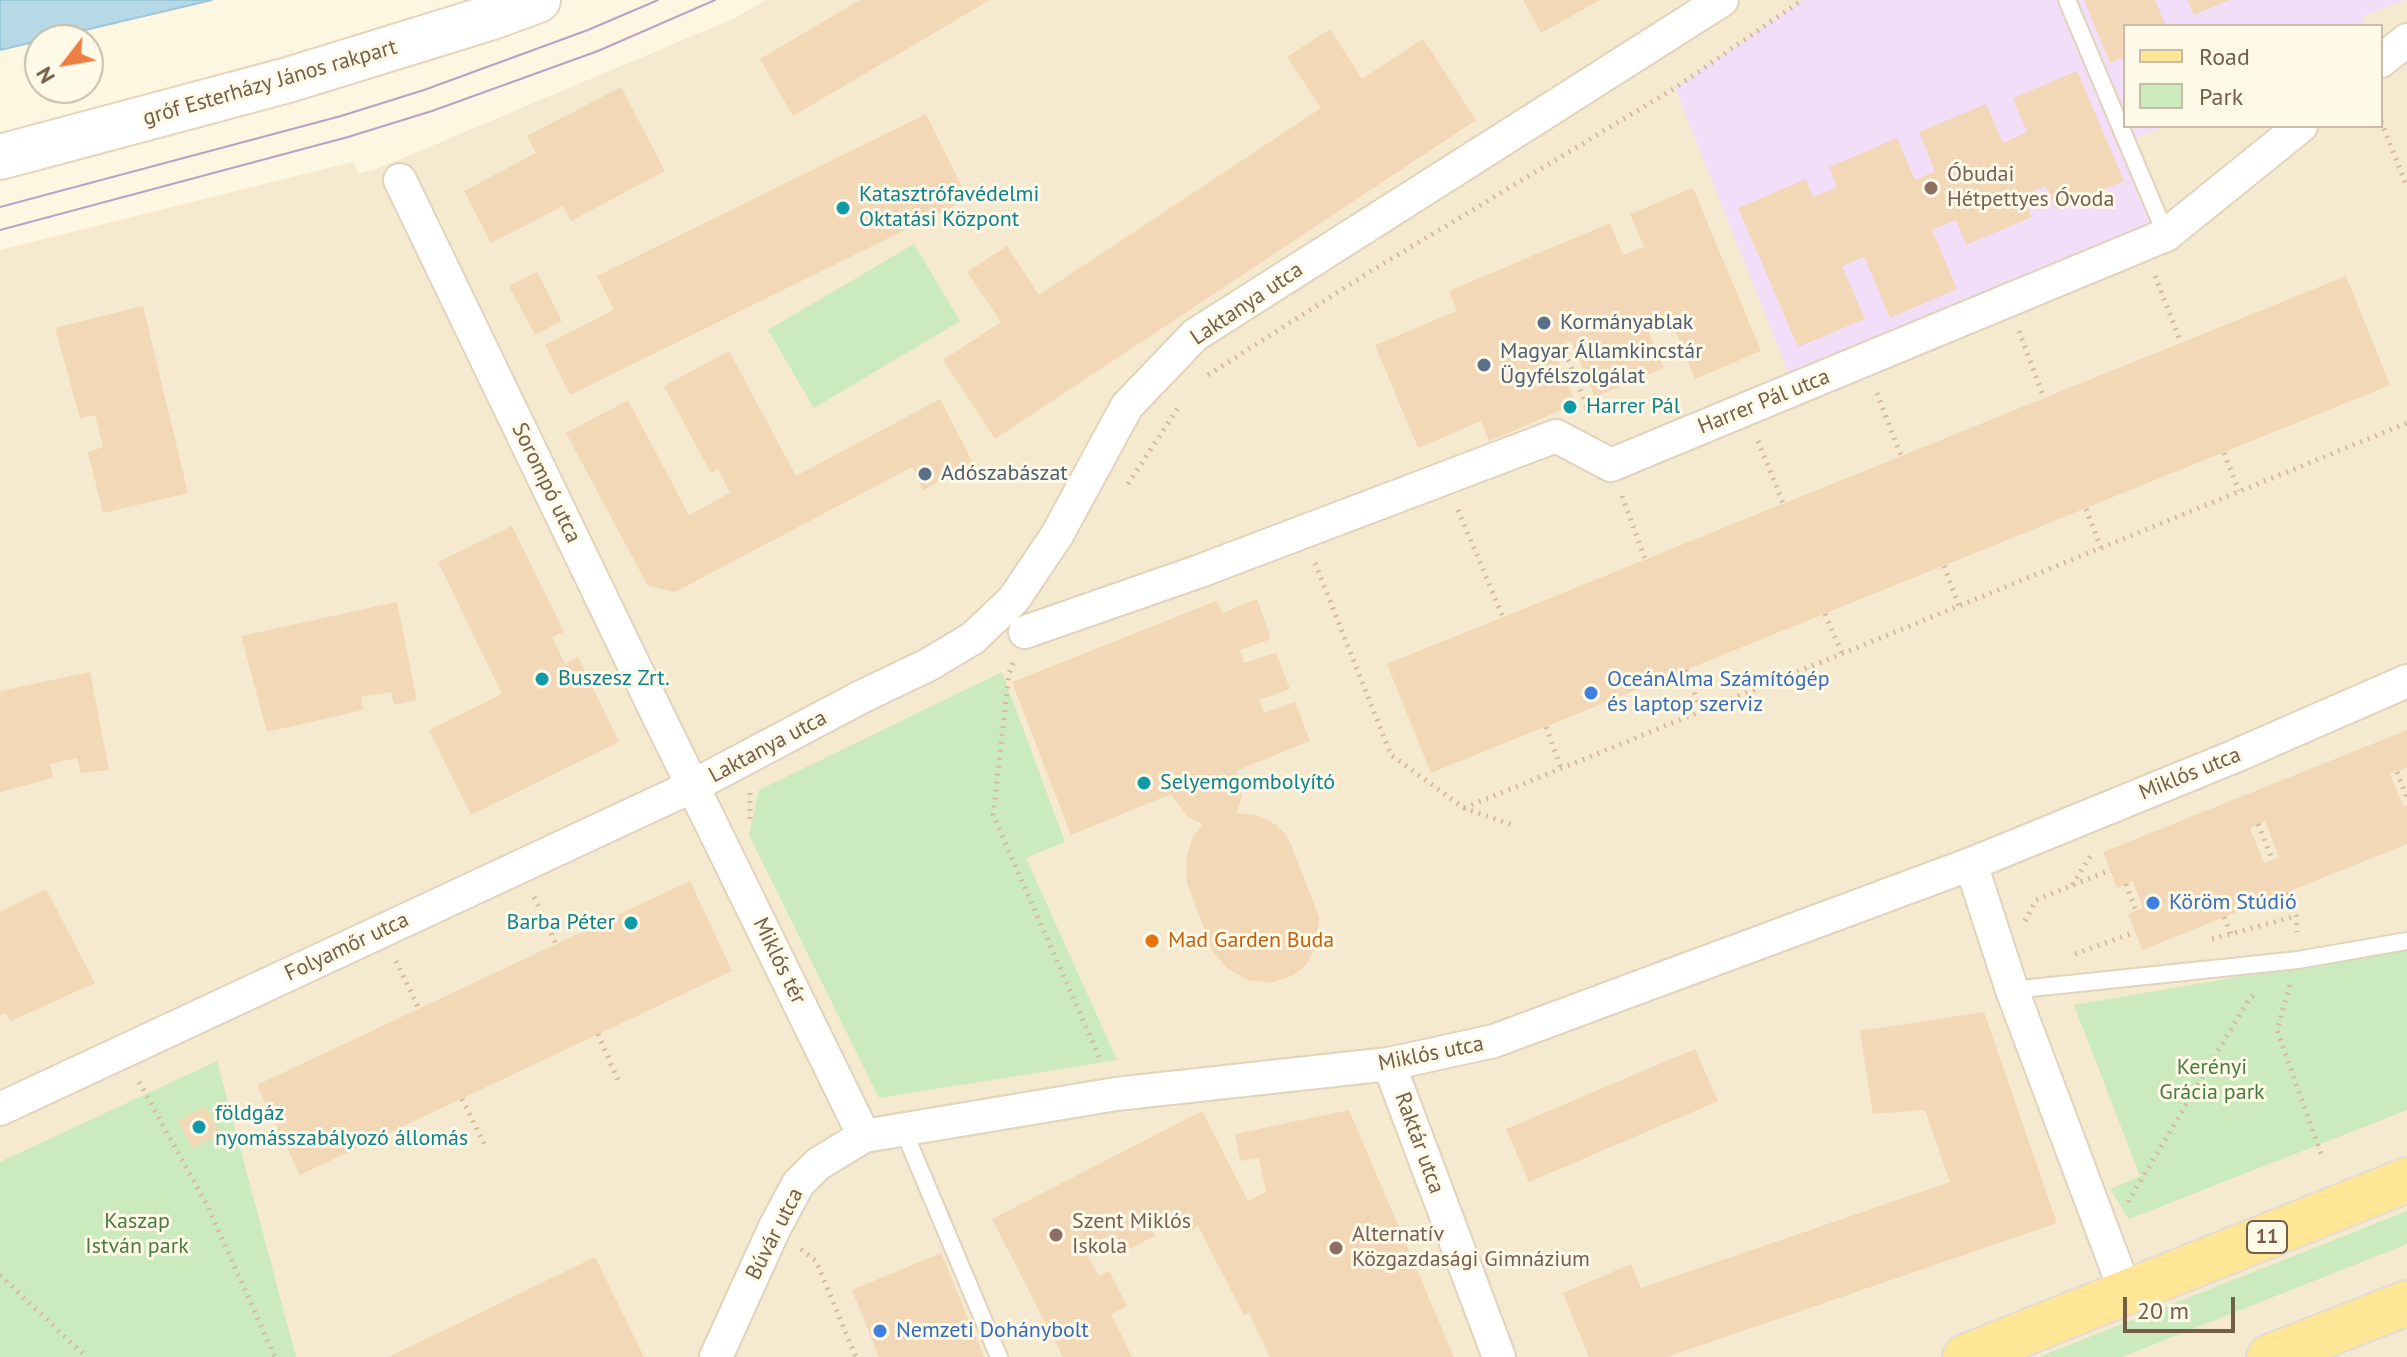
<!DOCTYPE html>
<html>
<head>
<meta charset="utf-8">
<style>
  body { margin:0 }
  #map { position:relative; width:2407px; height:1357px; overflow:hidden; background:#fdf6e1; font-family:"PT Sans",sans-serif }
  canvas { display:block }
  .legend { position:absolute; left:2123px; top:24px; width:260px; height:104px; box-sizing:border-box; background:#fff9e8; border:2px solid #c8bba8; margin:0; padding:10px 14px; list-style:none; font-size:24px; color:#755e47 }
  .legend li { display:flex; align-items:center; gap:16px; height:40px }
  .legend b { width:40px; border:2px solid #c8bba8 }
  .north { position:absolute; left:24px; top:24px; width:80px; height:80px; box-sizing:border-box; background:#fff9e8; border:2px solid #c8bba8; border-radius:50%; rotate:239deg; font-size:22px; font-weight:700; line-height:32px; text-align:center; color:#755e47 }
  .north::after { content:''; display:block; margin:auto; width:28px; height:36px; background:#ec7f41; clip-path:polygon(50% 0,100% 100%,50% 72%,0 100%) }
  .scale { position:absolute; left:2123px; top:1297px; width:112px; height:36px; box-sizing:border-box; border:4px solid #755e47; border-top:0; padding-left:10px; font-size:24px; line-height:28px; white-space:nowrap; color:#755e47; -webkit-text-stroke:6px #fff9e8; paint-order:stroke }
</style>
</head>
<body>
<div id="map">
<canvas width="2407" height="1357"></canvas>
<ul class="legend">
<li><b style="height:10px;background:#fee696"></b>Road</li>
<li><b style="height:22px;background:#cbebbf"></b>Park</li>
</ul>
<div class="north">N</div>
<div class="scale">20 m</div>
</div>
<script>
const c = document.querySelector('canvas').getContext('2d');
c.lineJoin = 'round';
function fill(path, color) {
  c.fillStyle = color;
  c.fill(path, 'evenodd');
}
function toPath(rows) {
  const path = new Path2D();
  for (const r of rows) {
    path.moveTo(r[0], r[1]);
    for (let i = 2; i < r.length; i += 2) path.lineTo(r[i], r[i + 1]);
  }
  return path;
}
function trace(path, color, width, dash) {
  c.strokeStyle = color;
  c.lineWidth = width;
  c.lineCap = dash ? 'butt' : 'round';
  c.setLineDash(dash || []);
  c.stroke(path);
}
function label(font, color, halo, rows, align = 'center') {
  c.font = font + ' "PT Sans",sans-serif';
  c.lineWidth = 6;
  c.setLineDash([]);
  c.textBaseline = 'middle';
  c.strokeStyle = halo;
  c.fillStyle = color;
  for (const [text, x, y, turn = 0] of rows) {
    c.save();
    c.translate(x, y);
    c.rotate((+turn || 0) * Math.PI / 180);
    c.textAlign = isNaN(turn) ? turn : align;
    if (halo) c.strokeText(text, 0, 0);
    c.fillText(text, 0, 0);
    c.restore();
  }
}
fill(toPath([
  [766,0,2407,0,2407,1357,0,1357,0,250,353,162,359,173,377,169,735,18],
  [2125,26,2381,26,2381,126,2125,126]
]), '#f5e9cf');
fill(toPath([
  [1802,0,2406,0,2362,17,2365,26,2125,26,2125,126,2166,126,2126,142,2166,235,1795,389,1675,88]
]), '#f3def9');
fill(toPath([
  [914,244,960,321,814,408,768,330],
  [1002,672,1065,842,1026,858,1117,1060,879,1098,749,835,759,790],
  [2407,948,2407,1110,2129,1219,2110,1189,2140,1176,2074,1005],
  [217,1061,296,1357,0,1357,0,1162],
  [2407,1211,2407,1244,2122,1357,2039,1357]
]), '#cbebbf');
const water = toPath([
  [0,0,212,0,0,50,0,0]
]);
fill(water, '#b5d9e7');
trace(water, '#9bc7d9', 2);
fill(toPath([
  [860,0,990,0,793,116,760,59],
  [1523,0,1600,0,1541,33],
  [2084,0,2155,0,2166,26,2125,26,2125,57,2110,63],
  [2187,0,2230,0,2194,15],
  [1330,29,1362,79,1423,39,1476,120,995,439,943,360,1001,322,967,272,1007,246,1039,295,1321,108,1287,57],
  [2077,71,2124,181,2056,209,2046,186,2024,195,2032,217,1966,245,1956,220,1932,230,1957,289,1890,318,1864,257,1842,266,1865,319,1798,347,1738,208,1806,179,1813,197,1837,187,1829,167,1897,138,1915,180,1935,171,1919,132,1986,104,2003,143,2027,132,2013,98],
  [621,87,665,171,571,221,563,206,491,243,464,191,536,153,527,136],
  [926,114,968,199,570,395,545,345,614,310,597,276],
  [1693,188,1761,351,1695,379,1670,318,1647,328,1664,368,1595,397,1571,341,1553,349,1576,404,1489,441,1481,421,1418,448,1375,345,1457,311,1449,291,1610,223,1623,255,1644,247,1630,214],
  [537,272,562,321,535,335,509,286],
  [2346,276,2390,385,1431,773,1387,664],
  [143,306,188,493,103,513,88,452,103,447,95,415,80,418,55,328],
  [729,351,796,476,940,399,973,463,923,490,912,467,675,592,648,586,566,433,628,400,689,515,730,493,718,469,711,473,664,386],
  [512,526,564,632,552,637,565,664,578,657,619,742,471,815,429,730,502,694,438,562],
  [1257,599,1271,639,1240,650,1244,663,1276,653,1290,689,1259,700,1264,713,1295,702,1310,741,1236,771,1242,797,1236,813,1257,815,1275,824,1288,837,1319,917,1318,940,1307,964,1292,976,1270,983,1248,980,1228,969,1213,952,1187,883,1186,860,1192,838,1203,824,1188,817,1171,794,1071,835,1012,682,1216,601,1223,613],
  [397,602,417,700,394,705,391,692,361,697,363,710,267,732,241,636],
  [90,672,109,770,81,773,77,758,50,764,53,778,0,792,0,691],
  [2407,730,2407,767,2390,774,2403,806,2407,805,2407,844,2142,950,2128,914,2143,908,2133,881,2117,888,2103,852],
  [2265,821,2279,857,2264,863,2250,828],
  [690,881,732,971,300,1175,257,1085],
  [46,889,95,983,11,1021,6,1013,0,1016,0,912],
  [1984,1012,2057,1223,1667,1357,1589,1357,1563,1293,1631,1264,1641,1288,1950,1182,1925,1110,1873,1114,1860,1031],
  [1695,1049,1718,1101,1529,1182,1506,1129],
  [205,1106,220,1133,193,1148,178,1121],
  [1349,1110,1454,1357,1270,1357,1249,1313,1244,1315,1198,1226,1187,1233,1175,1209,1148,1223,1155,1236,1123,1252,1114,1233,1084,1249,1099,1276,1109,1271,1127,1306,1111,1314,1132,1357,1063,1357,992,1219,1202,1111,1248,1201,1266,1192,1259,1158,1240,1161,1235,1134],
  [941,1253,984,1357,879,1357,852,1290],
  [595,1257,644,1357,388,1357,451,1327]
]), '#f3d8b7');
const lane = toPath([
  [2067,0,2166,235],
  [2012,990,2298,960,2407,941],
  [903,1129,999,1357]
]);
const street = toPath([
  [2381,61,2407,40],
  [400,180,655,709,864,1136],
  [1025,632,1200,571,1556,436,1611,465,2166,235,2301,126],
  [1971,864,2012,990,2126,1293],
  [1389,1064,1499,1357],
  [0,1109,693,786,861,697,928,665,973,638,1014,599,1057,535,1127,406,1195,335,1722,0],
  [716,1357,774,1229,798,1184,818,1164,864,1136,1116,1094,1389,1064,1494,1041,1971,864,2233,757,2407,681]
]);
const secondary = toPath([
  [0,157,288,80,492,17,538,0]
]);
const primary = toPath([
  [1965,1357,2407,1180],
  [2269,1357,2407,1303]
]);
trace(lane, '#e1d3bc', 20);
trace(street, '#e1d3bc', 36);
trace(secondary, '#e6d5ba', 48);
trace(primary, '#e1dcd7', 48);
trace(toPath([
  [2381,121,2407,187],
  [2155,276,2181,343],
  [2019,331,2044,398],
  [1562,345,1591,416],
  [1208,375,1371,271,1675,88,1802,0],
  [1877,393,1901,456],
  [1758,441,1783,503],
  [2224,453,2239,491],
  [1128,484,1180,405],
  [1622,496,1645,559],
  [2086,509,2101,548],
  [1458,510,1503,617],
  [1315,563,1391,755,1464,808,1512,825],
  [1944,566,1959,606],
  [1825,614,1842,653],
  [1013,663,1009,674,993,815,1101,1061],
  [1686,670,1701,711],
  [1546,727,1561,768],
  [2397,772,2407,798],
  [1464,808,2407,423],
  [750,819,750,792],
  [2258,824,2273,861],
  [2126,884,2136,911],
  [2072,885,2093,852],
  [2286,893,2296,916,2297,932],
  [534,897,556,944],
  [2224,917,2231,934],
  [2025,921,2036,900,2110,870],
  [2212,939,2296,916],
  [2075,954,2135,932],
  [396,961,419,1009],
  [2290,985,2277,1030,2323,1159],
  [598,1034,620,1085],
  [139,1082,207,1205,275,1357],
  [462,1099,486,1147],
  [2128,1202,2249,999,2256,993],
  [801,1249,816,1261,856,1357],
  [0,1275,86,1357]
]), '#d8bb9b', 5, [2, 6]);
trace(lane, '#fff', 16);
trace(street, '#fff', 32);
trace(secondary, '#fff', 44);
trace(primary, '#fee696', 44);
trace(toPath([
  [0,207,341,116,424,90,588,30,658,0],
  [0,230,348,137,432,111,598,51,715,0]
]), '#baa0c6', 2);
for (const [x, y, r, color] of [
  [1931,188,8,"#8d6e63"],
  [843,208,8,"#0f9aa8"],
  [1544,323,8,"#5c6f8a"],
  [1484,365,8,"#5c6f8a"],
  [1570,407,8,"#0f9aa8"],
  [925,474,8,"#5c6f8a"],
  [542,679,8,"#0f9aa8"],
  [1591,693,8,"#3f7fe0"],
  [1144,783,8,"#0f9aa8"],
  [2153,903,8,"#3f7fe0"],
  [631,923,8,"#0f9aa8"],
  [1152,941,8,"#e8710a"],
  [199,1127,8,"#0f9aa8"],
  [1056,1235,8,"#8d6e63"],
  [1336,1248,8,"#8d6e63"],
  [880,1331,8,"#3f7fe0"]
]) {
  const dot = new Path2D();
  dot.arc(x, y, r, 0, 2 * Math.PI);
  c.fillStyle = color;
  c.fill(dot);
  trace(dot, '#fff9e8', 3);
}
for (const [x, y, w] of [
  [2267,1237,40]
]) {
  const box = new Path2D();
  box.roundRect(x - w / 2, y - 16, w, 32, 6);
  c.fillStyle = '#fff9e8';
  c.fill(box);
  trace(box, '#755e47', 2);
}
label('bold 20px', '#755e47', null, [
  ["11",2267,1237]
]);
label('22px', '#755e47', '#fff9e8', [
  ["gróf Esterházy János rakpart",270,83,-16],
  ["Laktanya utca",1247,304,-34],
  ["Harrer Pál utca",1764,402,-22],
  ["Sorompó utca",546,483,64],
  ["Laktanya utca",768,747,-28],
  ["Miklós utca",2190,774,-22],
  ["Folyamőr utca",347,947,-25],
  ["Miklós tér",779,961,64],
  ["Miklós utca",1431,1054,-11],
  ["Raktár utca",1419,1143,70],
  ["Búvár utca",775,1234,-63]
]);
label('22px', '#785e54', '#fff9e8', [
  ["Óbudai",1947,175],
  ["Hétpettyes Óvoda",1947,200],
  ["Szent Miklós",1072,1222],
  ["Iskola",1072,1247],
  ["Alternatív",1352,1235],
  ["Közgazdasági Gimnázium",1352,1260]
], 'left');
label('22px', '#0d838f', '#fff9e8', [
  ["Katasztrófavédelmi",859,195],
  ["Oktatási Központ",859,220],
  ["Harrer Pál",1586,407],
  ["Buszesz Zrt.",558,679],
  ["Selyemgombolyító",1160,783],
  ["Barba Péter",615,923,"right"],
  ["földgáz",215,1114],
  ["nyomásszabályozó állomás",215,1139]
], 'left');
label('22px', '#4e5e75', '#fff9e8', [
  ["Kormányablak",1560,323],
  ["Magyar Államkincstár",1500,352],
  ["Ügyfélszolgálat",1500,377],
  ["Adószabászat",941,474]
], 'left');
label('22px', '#366cbe', '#fff9e8', [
  ["OceánAlma Számítógép",1607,680],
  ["és laptop szerviz",1607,705],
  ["Köröm Stúdió",2169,903],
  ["Nemzeti Dohánybolt",896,1331]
], 'left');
label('22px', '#c56008', '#fff9e8', [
  ["Mad Garden Buda",1168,941]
], 'left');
label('22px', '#487b3f', '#fff9e8', [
  ["Kerényi",2212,1068],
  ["Grácia park",2212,1093],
  ["Kaszap",137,1222],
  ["István park",137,1247]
]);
</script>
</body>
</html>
